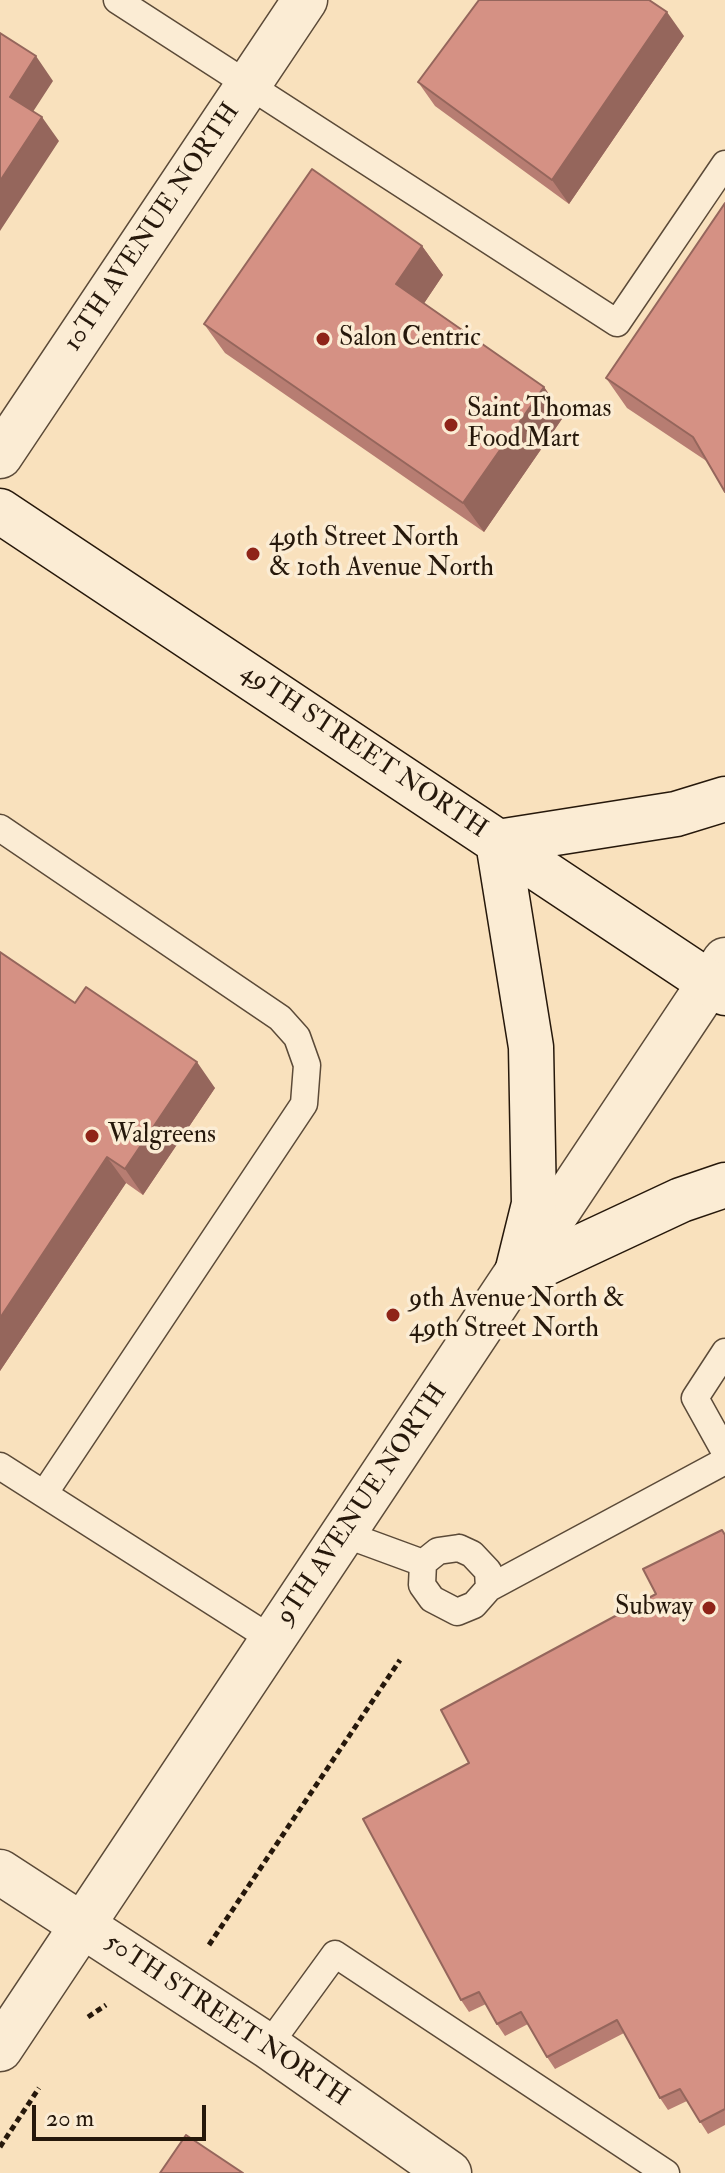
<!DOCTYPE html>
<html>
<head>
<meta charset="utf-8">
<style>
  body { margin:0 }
  #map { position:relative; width:725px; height:2173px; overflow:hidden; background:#f9e1bd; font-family:"IM FELL Double Pica",serif }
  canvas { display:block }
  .scale { position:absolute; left:32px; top:2105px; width:174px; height:36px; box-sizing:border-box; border:4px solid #26180b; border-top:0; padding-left:10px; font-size:24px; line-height:28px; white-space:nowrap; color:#26180b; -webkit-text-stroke:6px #fbecd4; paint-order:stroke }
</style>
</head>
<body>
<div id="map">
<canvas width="725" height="2173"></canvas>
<div class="scale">20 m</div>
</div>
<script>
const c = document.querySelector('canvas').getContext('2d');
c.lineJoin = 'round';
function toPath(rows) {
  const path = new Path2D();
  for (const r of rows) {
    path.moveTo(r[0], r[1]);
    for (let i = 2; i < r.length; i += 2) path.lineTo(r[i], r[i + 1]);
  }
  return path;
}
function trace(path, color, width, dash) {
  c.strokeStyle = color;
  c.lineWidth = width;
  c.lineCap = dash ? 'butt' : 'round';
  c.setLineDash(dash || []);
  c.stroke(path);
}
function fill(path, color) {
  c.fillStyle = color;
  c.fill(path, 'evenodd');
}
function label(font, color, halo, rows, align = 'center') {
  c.font = font + ' "IM FELL Double Pica",serif';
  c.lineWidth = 7;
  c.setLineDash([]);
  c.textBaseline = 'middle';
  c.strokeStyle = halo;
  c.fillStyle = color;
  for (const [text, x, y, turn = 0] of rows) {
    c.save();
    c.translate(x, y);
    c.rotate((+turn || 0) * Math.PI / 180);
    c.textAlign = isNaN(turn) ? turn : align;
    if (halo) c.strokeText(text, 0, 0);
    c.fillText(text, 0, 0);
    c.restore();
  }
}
const service = toPath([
  [117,0,617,323,725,164],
  [0,828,280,1018,297,1037,307,1065,304,1104,44,1494],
  [725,1352,695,1398,725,1452],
  [0,1466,273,1640],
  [344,1534,423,1563],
  [459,1548,472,1554,488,1571,489,1588,474,1605,457,1612,432,1599,422,1585,423,1563,438,1551,459,1548],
  [489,1588,725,1461],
  [268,2046,335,1954,666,2173]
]);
const minor = toPath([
  [0,456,305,0],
  [0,1872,268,2046,449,2173]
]);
const tertiary = toPath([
  [0,2049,725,960]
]);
const secondary = toPath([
  [0,511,725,993],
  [498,842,531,1047,534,1204,516,1277],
  [498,842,676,814,725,799],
  [516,1277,681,1200,725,1185]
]);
trace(service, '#5b4a38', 29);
trace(minor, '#5b4a38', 47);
trace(tertiary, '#5b4a38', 47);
trace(secondary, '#26180b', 47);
trace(toPath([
  [209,1945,400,1660],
  [88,2017,106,2005],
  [0,2147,39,2088]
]), '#26180b', 5, [6, 4]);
trace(service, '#fbecd4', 26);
trace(minor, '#fbecd4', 44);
trace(tertiary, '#fbecd4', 44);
trace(secondary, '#fbecd4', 44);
fill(toPath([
  [684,36,569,204,435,106,418,82],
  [725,203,708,462,627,408,606,378],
  [422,246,443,275,424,303,544,387,564,416,484,532,225,353,204,324],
  [0,952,75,1003,215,1088,143,1195,126,1183,0,1371],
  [725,1534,725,2125,708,2134,687,2101,668,2110,660,2098,624,2033,555,2069,547,2057,528,2024,505,2036,497,2024,486,2004,469,2012,461,2000,469,1763,656,1594]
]), '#b77d72');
fill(toPath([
  [667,12,684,36,569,204,552,180],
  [36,56,53,81,27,121,10,97],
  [42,117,59,141,0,231,0,181],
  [422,246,443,275,417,314,396,284],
  [544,387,564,416,484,532,463,503],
  [197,1062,215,1088,143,1195,125,1169],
  [107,1157,126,1183,0,1371,0,1318]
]), '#95665c');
const building = toPath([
  [479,0,649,0,667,12,552,180,418,82,479,0],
  [0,33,36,56,10,97,42,117,0,181,0,33],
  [312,169,422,246,396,284,544,387,463,503,204,324,312,169],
  [725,203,725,492,693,437,606,378,725,203],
  [0,952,75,1003,86,987,197,1062,125,1169,107,1157,0,1318,0,952],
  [722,1530,725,1535,725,2109,700,2122,680,2089,660,2098,617,2020,547,2057,521,2012,497,2024,479,1992,461,2000,363,1819,469,1763,441,1710,656,1594,643,1569,722,1530],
  [186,2135,243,2173,160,2173,186,2135]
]);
fill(building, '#d59184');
trace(building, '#95665c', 2);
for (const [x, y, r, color] of [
  [323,339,8,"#8f2418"],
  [451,425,8,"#8f2418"],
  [253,554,8,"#8f2418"],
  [92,1136,8,"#8f2418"],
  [393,1315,8,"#8f2418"],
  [709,1608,8,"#8f2418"]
]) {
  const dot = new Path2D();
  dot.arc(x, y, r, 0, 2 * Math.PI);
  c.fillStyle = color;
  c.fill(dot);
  trace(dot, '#fbecd4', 3);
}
label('26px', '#26180b', '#fbecd4', [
  ["10TH AVENUE NORTH",153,228,-56],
  ["49TH STREET NORTH",363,752,34],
  ["9TH AVENUE NORTH",363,1505,-56],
  ["50TH STREET NORTH",226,2021,34]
]);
label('26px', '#26180b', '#fbecd4', [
  ["Salon Centric",339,339],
  ["Saint Thomas",467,410],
  ["Food Mart",467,440],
  ["49th Street North",269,539],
  ["& 10th Avenue North",269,569],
  ["Walgreens",108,1136],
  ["9th Avenue North &",409,1300],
  ["49th Street North",409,1330],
  ["Subway",693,1608,"right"]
], 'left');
</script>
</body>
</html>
